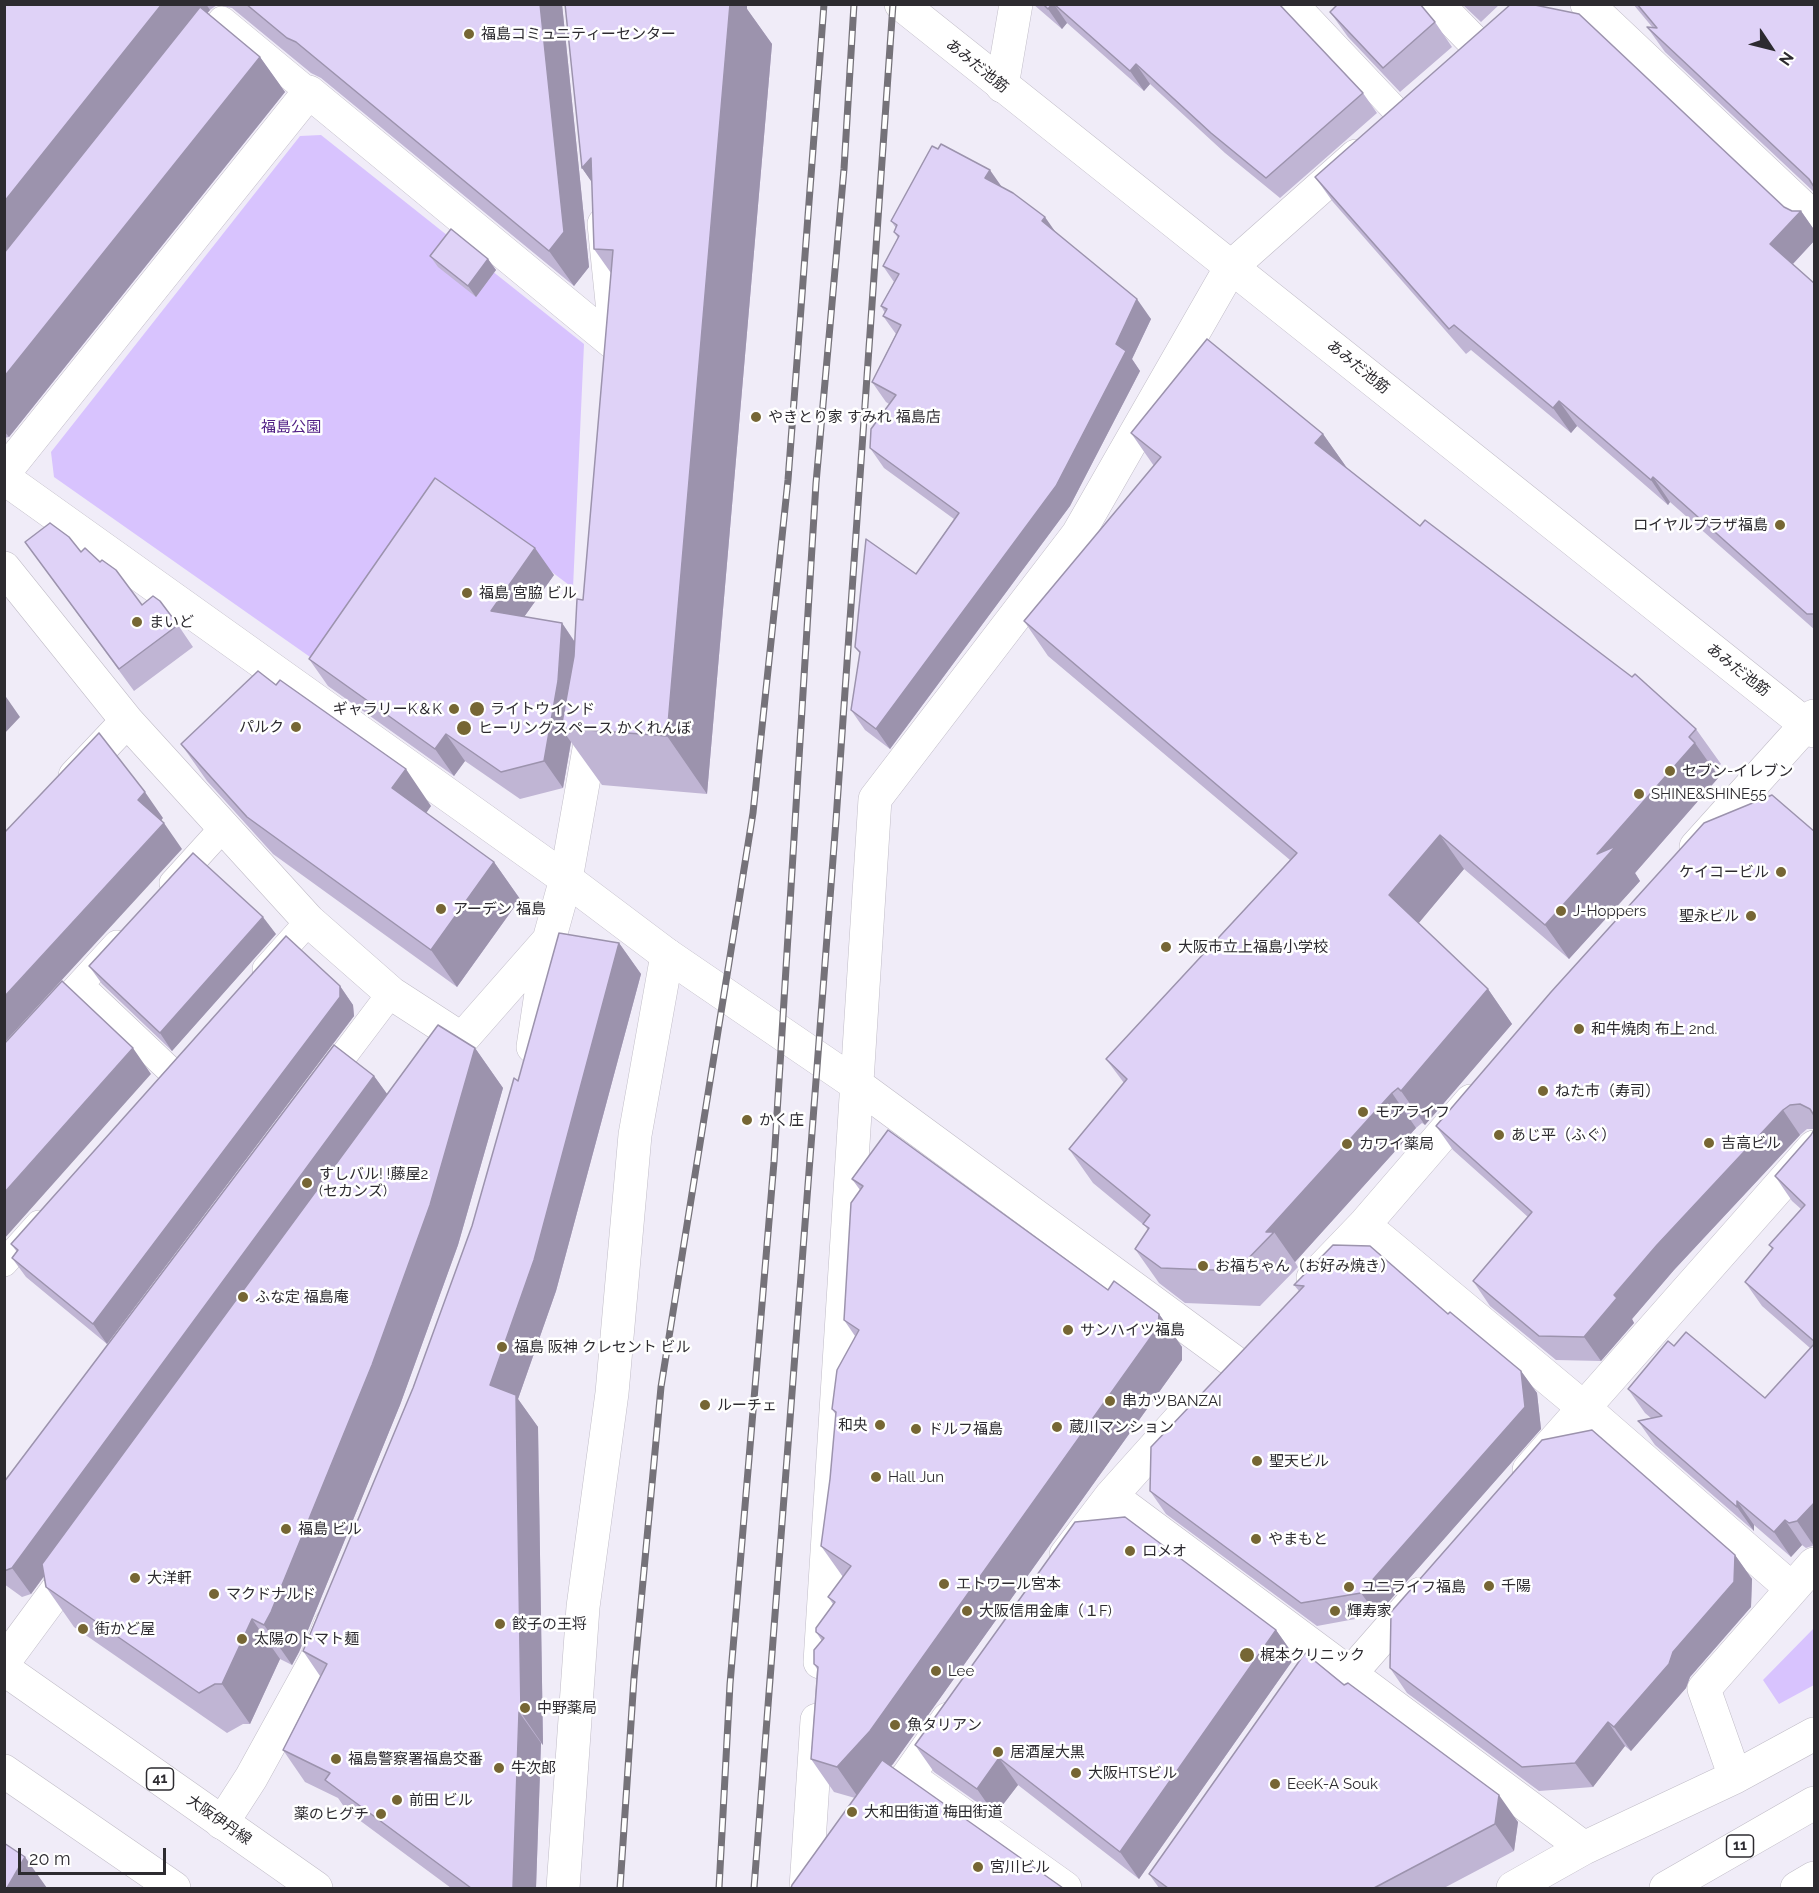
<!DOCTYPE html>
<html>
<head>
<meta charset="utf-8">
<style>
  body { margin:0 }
  #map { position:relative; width:1819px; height:1893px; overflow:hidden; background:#f0ecf8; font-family:Raleway,sans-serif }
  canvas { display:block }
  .frame { position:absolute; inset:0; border:6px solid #2d2b30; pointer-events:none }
  .north { position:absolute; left:1741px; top:18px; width:60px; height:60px; -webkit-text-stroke:4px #fff; paint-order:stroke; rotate:125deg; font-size:16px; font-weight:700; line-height:24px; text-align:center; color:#2d2b30 }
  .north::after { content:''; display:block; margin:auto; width:21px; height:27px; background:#2d2b30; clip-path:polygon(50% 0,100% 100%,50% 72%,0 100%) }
  .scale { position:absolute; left:18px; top:1848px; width:148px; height:27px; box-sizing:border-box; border:3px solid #2d2b30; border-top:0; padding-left:8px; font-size:18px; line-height:21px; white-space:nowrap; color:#2d2b30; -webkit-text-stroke:4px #fff; paint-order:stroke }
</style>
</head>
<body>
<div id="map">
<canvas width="1819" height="1893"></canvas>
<div class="frame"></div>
<div class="north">N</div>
<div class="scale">20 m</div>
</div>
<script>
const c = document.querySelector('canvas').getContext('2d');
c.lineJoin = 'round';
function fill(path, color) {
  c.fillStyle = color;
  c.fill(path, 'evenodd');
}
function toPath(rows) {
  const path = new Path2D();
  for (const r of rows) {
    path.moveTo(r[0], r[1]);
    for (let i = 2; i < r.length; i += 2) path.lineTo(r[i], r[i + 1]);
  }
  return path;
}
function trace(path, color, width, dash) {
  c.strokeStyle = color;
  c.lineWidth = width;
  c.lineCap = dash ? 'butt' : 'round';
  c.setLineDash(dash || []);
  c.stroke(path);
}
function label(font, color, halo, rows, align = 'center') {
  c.font = font + ' Raleway,"Noto Sans JP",sans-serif';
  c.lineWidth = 5;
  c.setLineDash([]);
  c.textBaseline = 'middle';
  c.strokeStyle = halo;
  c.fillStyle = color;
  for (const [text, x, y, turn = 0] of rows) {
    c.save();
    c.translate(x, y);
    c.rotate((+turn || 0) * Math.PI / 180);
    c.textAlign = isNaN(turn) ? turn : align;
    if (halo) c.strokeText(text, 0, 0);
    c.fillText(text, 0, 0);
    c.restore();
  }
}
fill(toPath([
  [321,135,584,344,573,588,454,498,330,671,54,477,51,452,300,136],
  [1814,1628,1814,1685,1779,1704,1763,1680]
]), '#d8c3fe');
const lane = toPath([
  [1295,4,1401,116],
  [196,52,222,20,309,92],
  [173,883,223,828],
  [266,969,309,921],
  [80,985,173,1073],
  [4,1067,117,944],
  [323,1083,391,993],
  [4,1263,39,1224]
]);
const street = toPath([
  [1437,4,1479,47],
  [1587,4,1814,218],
  [1002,86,1016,4],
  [604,224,615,331],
  [4,473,309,92,616,345],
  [4,568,127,721,309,921,391,993,462,1039],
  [75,776,127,721],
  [1696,847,1814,716],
  [533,1047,549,940,566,879,594,721],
  [435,1075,462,1039,549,940],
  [1364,1225,1584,1408,1791,1588],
  [1313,1278,1364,1225,1471,1101],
  [1529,1470,1814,1147],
  [1111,1496,1584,1848],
  [1066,1555,1111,1496,1181,1418],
  [4,1662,80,1559],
  [820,1662,875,799,1078,534,1231,267,1356,156],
  [1350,1674,1420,1594],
  [908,1776,1065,1888],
  [1735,1777,1704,1689,1814,1564],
  [877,1810,908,1776,948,1719],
  [222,1823,251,1778,316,1660,330,1625],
  [563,1888,583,1607,612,1393,635,1135,667,955,856,1084,1233,1361],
  [806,1888,817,1720],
  [1513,1888,1584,1848,1735,1777,1814,1734]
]);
const secondary = toPath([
  [901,4,1814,731],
  [4,478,566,879,667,955]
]);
const primary = toPath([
  [4,1669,316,1888],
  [4,1771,174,1888]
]);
const highway = toPath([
  [1666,1888,1814,1803],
  [1797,1888,1814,1878]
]);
trace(lane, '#c0bcc7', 28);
trace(street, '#c0bcc7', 34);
trace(secondary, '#c0bcc7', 34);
trace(primary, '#c0bcc7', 34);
trace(highway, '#c0bcc7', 34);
trace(lane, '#fff', 27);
trace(street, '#fff', 33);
trace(secondary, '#fff', 33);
trace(primary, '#fff', 33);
trace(highway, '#fff', 33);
const rail = toPath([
  [620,1888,634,1678,661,1387,753,813,788,480,824,4],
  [719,1888,730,1684,774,1162,816,483,844,169,854,4],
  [754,1888,836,820,893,4]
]);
trace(rail, '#757279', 7);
trace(rail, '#fff', 4.5, [14]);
fill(toPath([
  [4,4,562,4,589,267,574,286,321,78,311,73,232,8,217,5,210,10,207,13,260,57,285,92,9,437,4,438],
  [1033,4,1281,4,1281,7,1363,93,1377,113,1280,198,1225,153,1150,84,1144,91,1067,23,1062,29],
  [1462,4,1500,4,1481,22],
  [1633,4,1815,4,1815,193,1665,52,1647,27,1653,28],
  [747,9,772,44,707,794,602,785,571,742,563,788,520,799,465,761,454,776,328,686,309,659,554,575,524,617,562,623,575,642,583,600,611,273,594,249,592,182,582,168],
  [1330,12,1435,22,1452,47,1400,92,1348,37],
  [1315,177,1784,207,1792,211,1801,211,1815,231,1815,240,1793,264,1815,284,1815,630,1670,502,1668,505,1577,426,1571,433,1471,350,1466,354,1333,202],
  [1001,186,1055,232,1151,319,1132,359,1140,371,1070,506,890,749,865,730,851,710,860,654,855,647,916,574,954,519,884,468,870,448,889,404,886,402,872,382,896,334,883,316,885,313,881,306,894,282,883,266,898,238,894,232,896,228,891,221],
  [430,256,488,259,496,270,476,297,438,267],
  [1131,433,1323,434,1347,468,1420,526,1696,729,1721,764,1714,770,1719,777,1635,873,1640,881,1569,959,1464,869,1418,923,1488,989,1512,1024,1425,1125,1422,1123,1416,1128,1295,1262,1298,1267,1260,1306,1185,1303,1159,1283,1135,1249,1148,1230,1145,1226,1093,1183,1069,1149,1124,1083,1106,1059,1290,860,1048,656,1024,621,1154,466],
  [25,542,81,552,142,605,178,625,193,647,134,691],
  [181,744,431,806,426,813,494,862,520,899,457,987,273,854,207,781],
  [1815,832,1815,1545,1806,1548,1802,1545,1791,1557,1754,1525,1754,1531,1655,1445,1638,1421,1651,1418,1645,1413,1628,1389,1674,1346,1765,1398,1810,1348,1762,1306,1745,1282,1772,1249,1769,1245,1801,1209,1792,1201,1775,1176,1811,1135,1814,1129,1807,1129,1800,1135,1674,1270,1632,1319,1634,1323,1601,1361,1556,1360,1490,1306,1473,1281,1528,1217,1453,1150,1436,1126],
  [276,934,172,1051,102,984,89,966],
  [619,943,641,974,556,1291,518,1399,538,1427,543,1745,541,1743,536,1888,451,1888,347,1811,338,1798,305,1782,283,1750,320,1676,303,1651,413,1388,472,1226,518,1081],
  [340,986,353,1005,354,1016,107,1344,26,1277,12,1258,17,1252,11,1244],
  [475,1048,503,1088,458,1245,400,1405,299,1652,292,1665,280,1659,250,1724,243,1724,227,1733,74,1627,46,1587,44,1576,31,1594,22,1597,4,1584,4,1482,374,1076,387,1094],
  [852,1179,1108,1290,1159,1314,1182,1347,1182,1360,893,1764,855,1798,834,1792,811,1759,817,1669,814,1664,822,1641,816,1632,833,1604,828,1597,843,1577,821,1546,830,1479,836,1415,832,1409,855,1336,844,1320,860,1190],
  [1333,1245,1448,1314,1521,1371,1537,1393,1541,1429,1377,1615,1317,1626,1166,1514,1150,1491,1299,1291,1294,1285],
  [1735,1555,1752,1579,1751,1607,1690,1677,1686,1688,1631,1751,1625,1746,1593,1787,1539,1791,1407,1693,1390,1668],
  [1276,1630,1295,1657,1139,1879,1018,1785,995,1815,934,1772,915,1745],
  [1305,1653,1518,1822,1514,1851,1444,1888,1159,1888,1149,1874]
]), '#c0b5d4');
fill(toPath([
  [162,4,206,4,210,10,4,268,4,202],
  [540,4,562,4,589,267,574,286,549,251],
  [717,4,747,4,747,9,772,44,707,794,667,736],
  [1052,4,1054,4,1067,23,1062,29,1048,9],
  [260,57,285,92,9,437,4,431,4,377],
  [1136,64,1150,84,1144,91,1130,71],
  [591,158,622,226,582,168],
  [990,170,1004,190,985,178],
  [1801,211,1815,231,1815,240,1788,269,1770,244],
  [1045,217,1059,237,1042,221],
  [488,259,496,270,476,297,468,286],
  [1137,299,1151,319,1132,359,1140,371,1070,506,890,749,876,729,1116,344],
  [1559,401,1577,426,1571,433,1553,408],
  [1323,434,1347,468,1315,443],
  [1653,477,1670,502,1668,505,1651,480],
  [535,548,554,575,509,638,491,611],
  [562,623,580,650,561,728,571,742,563,788,544,761],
  [4,694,20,717,4,734],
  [446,734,465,761,454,776,435,749],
  [1695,743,1719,777,1635,873,1640,881,1569,959,1545,925,1597,854],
  [406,769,431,806,418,825,392,788],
  [145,792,163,818,157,826,138,800],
  [164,823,182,849,4,1043,4,997],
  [1440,835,1464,869,1413,930,1389,895],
  [494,862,520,899,457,987,431,950],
  [263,917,276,934,172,1051,160,1033],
  [619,943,641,974,556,1291,518,1399,538,1427,543,1745,521,1713,490,1385],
  [340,986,353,1005,354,1016,107,1344,93,1324],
  [1488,989,1512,1024,1425,1125,1401,1091],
  [133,1048,151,1074,4,1239,4,1193],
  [475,1048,503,1088,458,1245,400,1405,299,1652,292,1665,264,1625],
  [374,1076,393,1102,31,1594,12,1568],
  [1392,1093,1416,1128,1295,1262,1274,1232,1266,1232],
  [1783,1110,1800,1135,1674,1270,1632,1319,1634,1323,1601,1361,1584,1337,1614,1295,1657,1245],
  [1159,1314,1182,1347,1182,1360,893,1764,860,1800,837,1767],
  [1521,1371,1537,1393,1541,1429,1377,1615,1361,1593],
  [1737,1501,1754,1525,1754,1531,1737,1507],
  [1815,1502,1815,1545,1814,1546,1797,1521],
  [1785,1520,1802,1545,1791,1557,1774,1532],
  [1735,1555,1752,1579,1751,1607,1690,1677,1686,1688,1631,1751,1614,1727,1673,1652],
  [252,1619,280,1659,250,1724,222,1684],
  [1276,1630,1295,1657,1139,1879,1120,1852],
  [519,1712,541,1743,536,1888,513,1888],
  [1608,1722,1625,1746,1593,1787,1575,1763],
  [999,1758,1018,1785,995,1815,977,1789],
  [1499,1795,1518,1822,1514,1851,1495,1824],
  [25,1857,47,1888,7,1888]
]), '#9c93ad');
const building = toPath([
  [4,4,162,4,4,202,4,4],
  [246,4,540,4,564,232,549,251,296,42,287,38,246,4],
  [565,4,730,4,667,736,561,728,574,656,577,599,583,600,613,250,594,249,591,158,582,168,565,4],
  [1043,4,1052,4,1048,9,1043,4],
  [1054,4,1279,4,1363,93,1266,178,1211,133,1136,64,1130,71,1054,4],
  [1338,4,1420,4,1435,22,1383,68,1330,12,1338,4],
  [1511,4,1530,4,1579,14,1784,207,1792,211,1801,211,1770,244,1815,284,1815,614,1807,614,1653,477,1651,480,1559,401,1553,408,1454,325,1449,329,1315,177,1511,4],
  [1637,4,1815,4,1815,191,1814,187,1809,179,1647,27,1657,28,1637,4],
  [200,7,260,57,4,377,4,253,200,7],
  [941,144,990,170,985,178,1013,193,1045,217,1042,221,1137,299,1116,344,1126,351,1056,486,876,729,851,710,860,652,855,647,866,539,916,574,959,513,870,448,871,429,896,395,872,382,901,325,883,316,887,309,881,306,899,274,883,266,899,236,894,232,897,225,891,221,932,146,938,149,941,144],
  [451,229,488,259,468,286,430,256,451,229],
  [1207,339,1323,434,1315,443,1420,526,1425,520,1632,677,1635,674,1696,729,1689,737,1695,743,1597,854,1616,846,1545,925,1440,835,1389,895,1488,989,1401,1091,1398,1088,1392,1093,1266,1232,1274,1232,1236,1271,1161,1268,1135,1249,1149,1228,1143,1224,1150,1215,1069,1149,1127,1079,1106,1059,1297,853,1024,621,1161,457,1131,433,1207,339],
  [435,478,535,548,491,611,562,623,558,681,544,761,501,772,446,734,435,749,309,659,435,478],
  [50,523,69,537,81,552,85,548,100,562,102,560,116,570,142,605,153,596,160,601,178,625,119,669,25,542,50,523],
  [258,671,276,685,280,680,406,769,392,788,494,862,431,950,247,817,181,744,258,671],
  [99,733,145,792,138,800,164,823,4,997,4,833,99,733],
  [1772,795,1815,832,1815,1117,1810,1109,1800,1104,1790,1105,1783,1110,1657,1245,1614,1295,1617,1298,1584,1337,1539,1336,1473,1281,1532,1212,1436,1126,1551,992,1704,823,1772,795],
  [193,853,263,917,160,1033,89,966,193,853],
  [559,933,619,943,534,1260,490,1385,516,1395,521,1713,519,1712,513,1888,471,1888,325,1780,330,1773,283,1750,327,1664,303,1651,413,1388,472,1226,514,1078,518,1081,559,933],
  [286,936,340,986,340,997,93,1324,12,1258,18,1250,11,1244,286,936],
  [62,981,133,1048,4,1193,4,1044,62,981],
  [438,1025,475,1048,430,1205,372,1365,271,1612,264,1625,252,1619,222,1684,215,1684,199,1693,46,1587,42,1564,438,1025],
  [334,1045,374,1076,12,1568,4,1571,4,1482,334,1045],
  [1815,1128,1815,1342,1745,1282,1773,1248,1769,1245,1805,1205,1775,1176,1811,1135,1815,1128],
  [888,1130,1108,1290,1114,1281,1159,1314,1158,1327,870,1731,837,1767,811,1759,818,1667,814,1664,814,1650,824,1638,816,1632,816,1628,835,1602,828,1597,851,1566,821,1546,830,1479,836,1412,832,1409,837,1370,859,1330,844,1320,851,1203,863,1186,852,1179,888,1130],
  [1333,1245,1370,1246,1448,1314,1450,1312,1521,1371,1525,1407,1361,1593,1301,1603,1150,1491,1151,1447,1304,1286,1294,1285,1333,1245],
  [1686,1332,1765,1398,1815,1343,1815,1502,1797,1521,1789,1523,1785,1520,1774,1532,1737,1501,1737,1507,1638,1421,1662,1416,1628,1389,1668,1341,1674,1346,1686,1332],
  [1592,1430,1735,1555,1734,1582,1673,1652,1669,1664,1614,1727,1608,1722,1575,1763,1522,1767,1390,1668,1391,1612,1542,1440,1592,1430],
  [1125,1517,1276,1630,1120,1852,999,1758,977,1789,915,1745,1075,1522,1125,1517],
  [1305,1653,1344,1685,1348,1683,1499,1795,1495,1824,1374,1888,1168,1888,1149,1874,1305,1653],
  [882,1760,1063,1888,791,1888,792,1885,882,1760],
  [4,1843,25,1857,7,1888,4,1888,4,1843]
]);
fill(building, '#dfd2f7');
trace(building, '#9c93ad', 1.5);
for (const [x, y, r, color] of [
  [469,34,6,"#766634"],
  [756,417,6,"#766634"],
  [1780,525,6,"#766634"],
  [467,593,6,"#766634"],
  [137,622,6,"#766634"],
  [454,709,6,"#766634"],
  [477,709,8,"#766634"],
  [296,727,6,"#766634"],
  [464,728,8,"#766634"],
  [1670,771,6,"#766634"],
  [1639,794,6,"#766634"],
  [1781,872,6,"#766634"],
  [441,909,6,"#766634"],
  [1561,911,6,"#766634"],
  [1751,916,6,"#766634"],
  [1166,947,6,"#766634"],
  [1579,1029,6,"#766634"],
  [1543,1091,6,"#766634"],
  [1363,1112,6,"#766634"],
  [747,1120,6,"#766634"],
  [1499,1135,6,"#766634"],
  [1709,1143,6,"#766634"],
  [1347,1144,6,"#766634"],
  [307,1183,6,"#766634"],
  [1203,1266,6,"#766634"],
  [243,1297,6,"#766634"],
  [1068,1330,6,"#766634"],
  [502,1347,6,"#766634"],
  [1110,1401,6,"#766634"],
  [705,1405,6,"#766634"],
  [880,1425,6,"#766634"],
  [1057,1427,6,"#766634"],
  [916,1429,6,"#766634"],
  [1257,1461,6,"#766634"],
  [876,1477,6,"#766634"],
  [286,1529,6,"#766634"],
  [1256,1539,6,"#766634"],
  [1130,1551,6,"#766634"],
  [135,1578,6,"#766634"],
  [944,1584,6,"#766634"],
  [1489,1586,6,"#766634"],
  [1349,1587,6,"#766634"],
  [214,1594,6,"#766634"],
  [967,1611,6,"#766634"],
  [1335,1611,6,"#766634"],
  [500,1624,6,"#766634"],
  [83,1629,6,"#766634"],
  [242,1639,6,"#766634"],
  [1247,1655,8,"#766634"],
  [936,1671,6,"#766634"],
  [525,1708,6,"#766634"],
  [895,1725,6,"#766634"],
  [998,1752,6,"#766634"],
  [336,1759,6,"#766634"],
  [499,1768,6,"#766634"],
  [1076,1773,6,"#766634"],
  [1275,1784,6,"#766634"],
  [397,1800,6,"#766634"],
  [852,1812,6,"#766634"],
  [381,1814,6,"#766634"],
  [978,1867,6,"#766634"]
]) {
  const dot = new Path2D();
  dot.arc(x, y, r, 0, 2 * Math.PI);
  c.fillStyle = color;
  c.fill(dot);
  trace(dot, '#fff', 2);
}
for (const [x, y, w] of [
  [160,1779,27],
  [1740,1846,27]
]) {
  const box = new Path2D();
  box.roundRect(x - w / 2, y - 11, w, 22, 4.5);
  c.fillStyle = '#fff';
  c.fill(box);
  trace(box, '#2d2b30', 1.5);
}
label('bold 14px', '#2d2b30', null, [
  ["41",160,1779],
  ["11",1740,1846]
]);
label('15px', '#2d2b30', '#fff', [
  ["福島コミュニティーセンター",481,34],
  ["やきとり家 すみれ 福島店",768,417],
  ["ロイヤルプラザ福島",1768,525,"right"],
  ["福島 宮脇 ビル",479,593],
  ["まいど",149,622],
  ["ギャラリーK＆K",442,709,"right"],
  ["ライトウインド",490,709],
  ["パルク",284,727,"right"],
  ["ヒーリングスペース かくれんぼ",478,728],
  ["セブン-イレブン",1682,771],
  ["SHINE&SHINE55",1651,794],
  ["ケイコービル",1769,872,"right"],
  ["アーデン 福島",453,909],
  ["J-Hoppers",1573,911],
  ["聖永ビル",1739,916,"right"],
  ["大阪市立上福島小学校",1178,947],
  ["和牛焼肉 布上 2nd.",1591,1029],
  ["ねた市（寿司）",1555,1091],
  ["モアライフ",1375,1112],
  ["かく庄",759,1120],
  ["あじ平（ふぐ）",1511,1135],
  ["吉高ビル",1721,1143],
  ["カワイ薬局",1359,1144],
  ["すしバル! !藤屋2",319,1174],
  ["(セカンズ)",319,1191],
  ["お福ちゃん（お好み焼き）",1215,1266],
  ["ふな定 福島庵",255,1297],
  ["サンハイツ福島",1080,1330],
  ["福島 阪神 クレセント ビル",514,1347],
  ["串カツBANZAI",1122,1401],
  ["ルーチェ",717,1405],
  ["和央",868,1425,"right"],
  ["蔵川マンション",1069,1427],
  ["ドルフ福島",928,1429],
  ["聖天ビル",1269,1461],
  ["Hall Jun",888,1477],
  ["福島 ビル",298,1529],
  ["やまもと",1268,1539],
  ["ロメオ",1142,1551],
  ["大洋軒",147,1578],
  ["エトワール宮本",956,1584],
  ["千陽",1501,1586],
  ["ユニライフ福島",1361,1587],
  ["マクドナルド",226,1594],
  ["大阪信用金庫（１F)",979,1611],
  ["輝寿家",1347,1611],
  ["餃子の王将",512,1624],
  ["街かど屋",95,1629],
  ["太陽のトマト麺",254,1639],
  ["梶本クリニック",1260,1655],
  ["Lee",948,1671],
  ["中野薬局",537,1708],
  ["魚タリアン",907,1725],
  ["居酒屋大黒",1010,1752],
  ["福島警察署福島交番",348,1759],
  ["牛次郎",511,1768],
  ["大阪HTSビル",1088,1773],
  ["EeeK-A Souk",1287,1784],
  ["前田 ビル",409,1800],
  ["大和田街道 梅田街道",864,1812],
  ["薬のヒグチ",369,1814,"right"],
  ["宮川ビル",990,1867]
], 'left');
label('15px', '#2d2b30', '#fff', [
  ["あみだ池筋",977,66,39],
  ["あみだ池筋",1358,367,39],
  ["あみだ池筋",1738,670,38],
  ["大阪伊丹線",219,1820,35]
]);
label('15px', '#522186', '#fff', [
  ["福島公園",291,427]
]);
</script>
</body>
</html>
